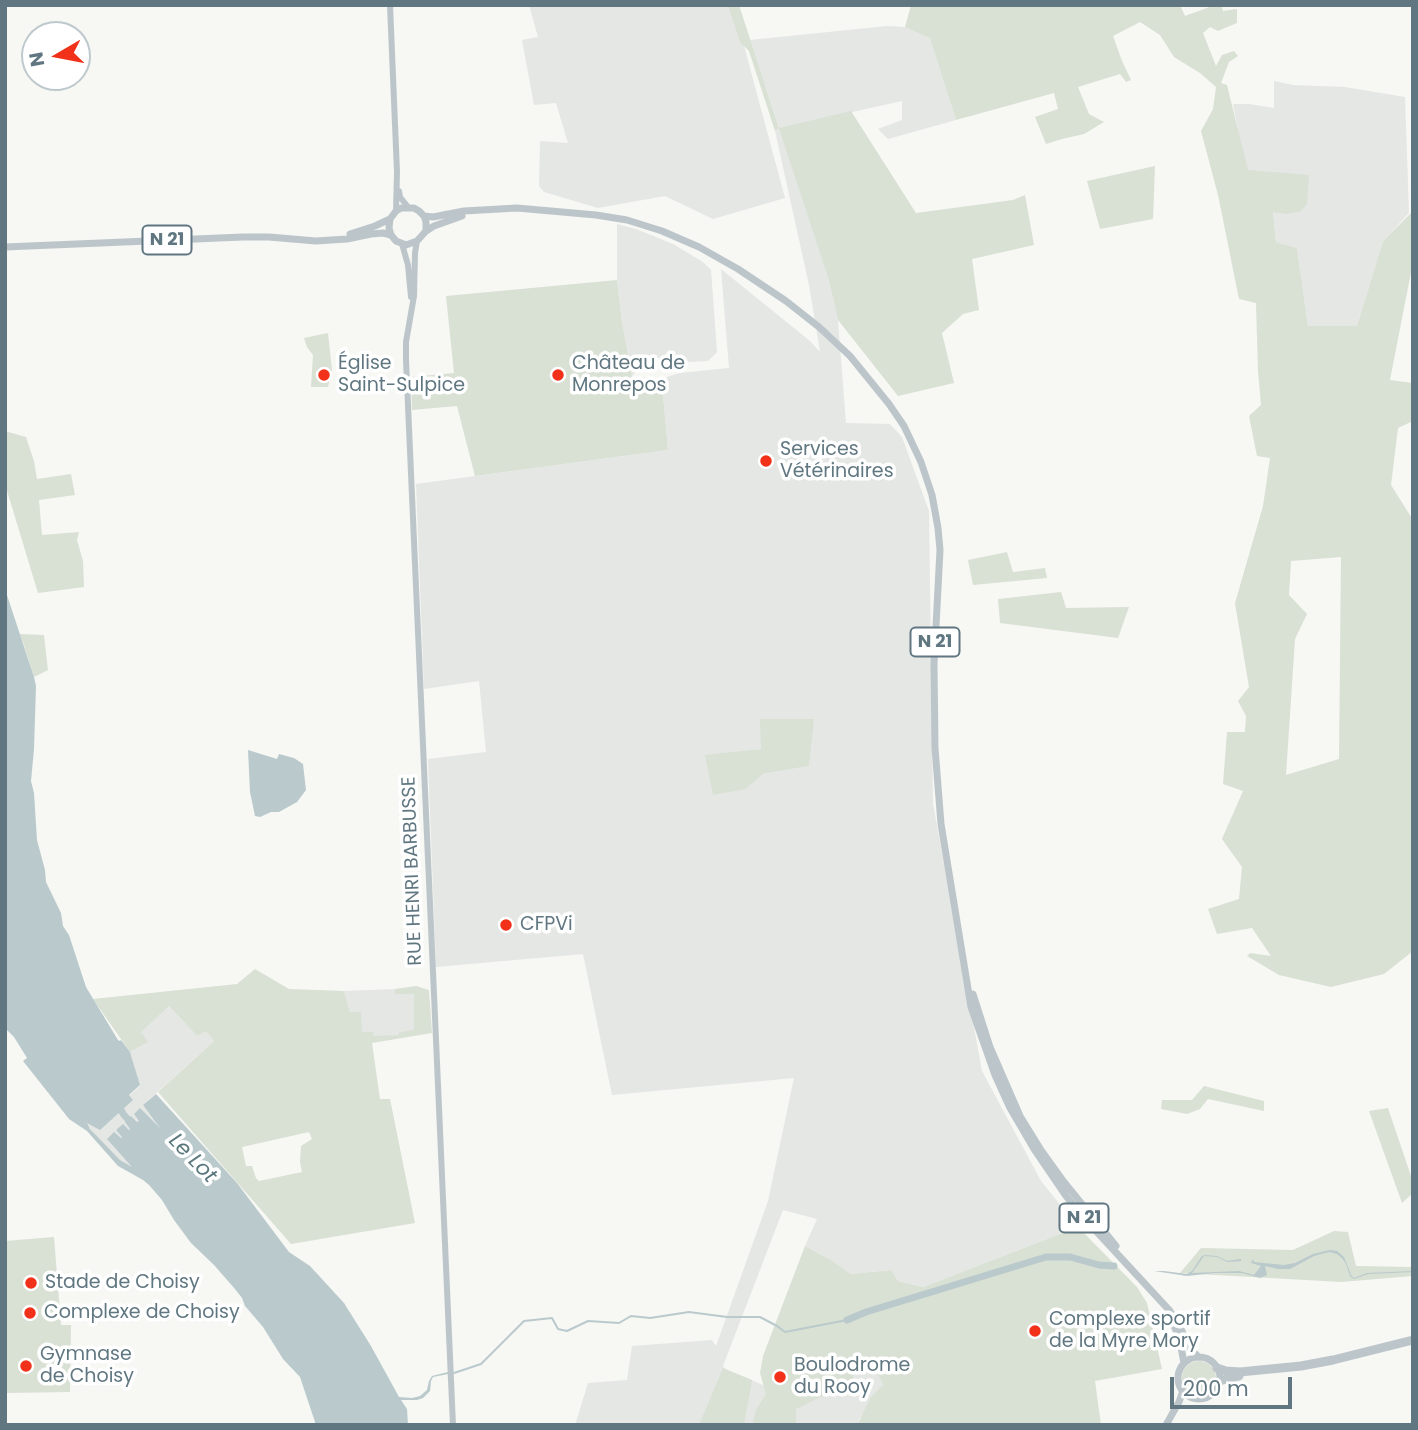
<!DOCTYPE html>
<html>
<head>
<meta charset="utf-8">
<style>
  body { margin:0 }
  #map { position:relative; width:1418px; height:1430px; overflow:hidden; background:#f7f7f4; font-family:Poppins,sans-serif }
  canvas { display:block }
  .frame { position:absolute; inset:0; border:7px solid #607781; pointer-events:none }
  .north { position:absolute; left:21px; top:21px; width:70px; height:70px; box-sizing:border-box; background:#fff; border:2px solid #bfc9cd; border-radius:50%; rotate:260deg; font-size:19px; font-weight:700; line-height:28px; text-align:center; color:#607781 }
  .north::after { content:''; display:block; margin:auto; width:24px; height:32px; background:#f13119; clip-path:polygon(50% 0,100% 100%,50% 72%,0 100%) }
  .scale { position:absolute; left:1170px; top:1377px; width:122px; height:32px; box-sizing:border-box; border:4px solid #607781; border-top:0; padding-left:9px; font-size:21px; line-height:24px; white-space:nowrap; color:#607781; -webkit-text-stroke:5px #fff; paint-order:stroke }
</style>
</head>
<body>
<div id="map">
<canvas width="1418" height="1430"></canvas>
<div class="frame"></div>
<div class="north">N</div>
<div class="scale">200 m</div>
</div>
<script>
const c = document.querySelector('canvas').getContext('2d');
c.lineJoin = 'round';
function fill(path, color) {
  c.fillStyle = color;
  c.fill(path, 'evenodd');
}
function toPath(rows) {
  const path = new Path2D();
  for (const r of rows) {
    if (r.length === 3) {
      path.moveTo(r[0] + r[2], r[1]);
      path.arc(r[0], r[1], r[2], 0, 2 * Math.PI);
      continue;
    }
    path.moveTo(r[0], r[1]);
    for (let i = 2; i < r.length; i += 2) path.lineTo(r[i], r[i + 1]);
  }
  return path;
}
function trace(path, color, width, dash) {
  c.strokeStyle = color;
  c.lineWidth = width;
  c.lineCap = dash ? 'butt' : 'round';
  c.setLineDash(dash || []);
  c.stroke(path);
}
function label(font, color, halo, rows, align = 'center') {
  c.font = font + ' Poppins,sans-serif';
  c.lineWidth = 7;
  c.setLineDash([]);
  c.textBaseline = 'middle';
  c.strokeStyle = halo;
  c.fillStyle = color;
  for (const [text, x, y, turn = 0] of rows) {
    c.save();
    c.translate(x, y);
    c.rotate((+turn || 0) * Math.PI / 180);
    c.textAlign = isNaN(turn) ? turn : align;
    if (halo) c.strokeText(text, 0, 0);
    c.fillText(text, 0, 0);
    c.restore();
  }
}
fill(toPath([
  [529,5,733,5,785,198,713,219,665,196,598,208,544,192,539,186,540,141,568,143,556,103,534,105,522,40,538,37],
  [887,26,905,27,930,37,956,120,888,139,878,129,902,120,902,101,780,128,829,281,838,320,846,423,890,424,902,437,929,511,933,804,982,1071,1041,1181,1078,1227,923,1287,898,1281,891,1270,851,1274,831,1260,805,1246,817,1219,783,1210,723,1366,725,1369,770,1388,872,1356,883,1386,859,1419,857,1425,575,1425,588,1383,627,1380,632,1346,712,1340,716,1346,768,1201,794,1078,612,1095,583,954,436,967,428,759,486,752,479,681,424,689,416,484,668,450,662,384,667,377,680,373,729,368,721,269,810,341,820,352,809,285,775,131,779,127,750,40],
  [761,749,809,766,763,774,746,789,705,756],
  [1274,81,1293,85,1345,87,1405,97,1409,213,1383,241,1357,326,1308,326,1297,248,1276,242,1273,212,1247,176,1233,104,1249,104,1274,108],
  [617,224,636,229,673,244,703,262,711,270,717,352,708,361,666,363,658,358,649,360,632,376,622,322,617,280],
  [395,989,395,994,414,993,414,1031,400,1032,399,1035,374,1037,362,1032,350,1012,344,991],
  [169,1006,197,1036,206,1030,214,1041,143,1105,160,1127,159,1128,134,1114,140,1121,131,1129,129,1130,116,1129,122,1137,120,1139,133,1167,130,1167,120,1160,108,1149,90,1129,86,1122,98,1128,133,1100,129,1096,140,1086,130,1052,147,1042,140,1032]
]), '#e5e7e5');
fill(toPath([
  [728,5,739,5,779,128,851,111,916,213,1013,200,1025,195,1034,245,972,259,979,310,963,314,942,333,954,383,898,396,838,320,829,281,779,128,775,131,749,51,740,42],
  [911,5,1180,5,1185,16,1215,5,1221,5,1223,11,1237,9,1237,23,1218,31,1210,27,1203,33,1216,66,1222,55,1234,51,1238,56,1229,62,1221,83,1227,85,1248,170,1309,175,1307,204,1301,211,1287,214,1273,212,1276,242,1297,248,1308,326,1357,326,1383,241,1413,211,1413,262,1390,380,1413,383,1413,421,1398,428,1391,485,1413,520,1413,951,1384,974,1331,987,1279,975,1247,956,1250,953,1271,956,1252,928,1217,934,1208,909,1239,899,1242,867,1222,839,1243,791,1223,784,1227,732,1245,732,1246,716,1238,701,1249,687,1235,603,1263,506,1270,458,1257,456,1249,416,1261,405,1258,371,1256,303,1239,299,1218,195,1201,131,1213,109,1216,87,1200,73,1174,57,1160,35,1140,22,1113,36,1122,61,1131,80,1126,82,1120,74,1078,87,1089,114,1104,122,1084,134,1062,139,1046,144,1035,117,1058,109,1054,93,956,120,930,38,905,27],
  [1341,557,1339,759,1286,775,1295,639,1307,614,1289,595,1291,561],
  [1155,166,1153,219,1100,229,1087,181],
  [617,280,622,322,632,376,653,391,662,384,668,450,475,476,457,406,412,410,411,377,454,373,446,296],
  [328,333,332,370,328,387,311,387,313,355,307,347,304,338],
  [5,431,26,437,34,461,37,479,71,474,75,495,39,500,42,535,79,532,77,540,83,561,84,587,38,593,5,484],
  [1007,552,1013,572,1045,568,1047,578,973,585,968,560],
  [1061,592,1066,608,1129,607,1118,638,1000,623,998,599],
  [19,634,44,635,48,670,34,677,23,642],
  [760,719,814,719,809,766,763,774,746,789,713,795,705,755,761,749],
  [255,969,289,989,344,991,350,1012,361,1012,362,1032,373,1032,374,1036,399,1035,399,1032,414,1030,414,994,395,994,395,989,416,986,429,990,432,1033,372,1043,380,1099,390,1099,415,1223,291,1244,158,1092,214,1041,206,1031,197,1036,169,1006,141,1032,148,1042,130,1052,93,999,237,984],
  [309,1132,312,1139,301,1146,300,1162,302,1172,259,1181,256,1178,252,1166,246,1166,242,1147],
  [1204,1086,1264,1101,1264,1111,1208,1099,1200,1109,1187,1114,1161,1109,1162,1100,1192,1100],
  [1388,1108,1413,1182,1413,1193,1402,1203,1369,1111],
  [1078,1227,1137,1287,1147,1303,1162,1369,1095,1381,1101,1425,857,1425,871,1397,883,1385,870,1358,848,1364,857,1385,852,1390,845,1391,843,1386,796,1409,796,1425,752,1425,756,1410,766,1394,760,1373,763,1356,805,1246,831,1260,851,1274,891,1270,898,1281,923,1287],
  [1334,1231,1348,1232,1356,1266,1413,1267,1413,1276,1341,1282,1180,1273,1201,1248,1293,1250],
  [54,1237,61,1325,71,1325,70,1392,5,1393,5,1241],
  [1199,1378,17],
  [723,1368,752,1380,744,1425,699,1425]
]), '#d9e0d4');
fill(toPath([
  [5,589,34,677,36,686,34,749,31,781,34,793,37,840,45,870,46,882,61,913,63,926,69,935,86,987,118,1040,120,1041,121,1040,130,1052,140,1085,129,1095,133,1100,100,1130,87,1123,90,1129,120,1160,132,1167,107,1139,114,1132,121,1138,122,1137,116,1130,123,1124,129,1130,130,1129,125,1122,131,1116,137,1122,139,1121,134,1114,140,1108,160,1128,143,1105,156,1094,237,1183,289,1252,310,1266,344,1303,371,1346,399,1397,412,1398,420,1396,427,1390,429,1381,432,1376,448,1372,448,1374,433,1377,431,1381,430,1391,423,1398,417,1400,401,1400,407,1409,408,1425,316,1425,300,1377,283,1359,263,1327,245,1306,242,1298,235,1289,214,1265,191,1243,174,1220,162,1200,149,1185,143,1180,118,1166,87,1131,69,1119,23,1061,27,1058,14,1037,6,1029],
  [248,750,277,759,279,754,294,758,303,764,306,790,297,802,279,812,271,812,260,817,255,816,250,792],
  [1330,1250,1337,1251,1344,1257,1351,1275,1354,1278,1367,1273,1413,1271,1413,1272,1368,1274,1354,1279,1350,1276,1346,1264,1342,1258,1337,1254,1329,1252,1314,1256,1290,1269,1278,1269,1265,1266,1267,1275,1260,1278,1242,1273,1214,1273,1187,1276,1154,1271,1164,1271,1187,1274,1192,1271,1202,1256,1205,1255,1217,1256,1227,1261,1241,1259,1241,1261,1227,1262,1217,1257,1204,1256,1192,1273,1239,1271,1254,1275,1261,1266,1251,1263,1253,1259,1254,1262,1284,1265,1295,1263,1313,1254]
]), '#bacacc');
trace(toPath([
  [454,1373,481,1364,524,1321,552,1318,558,1329,567,1331,588,1321,619,1323,631,1316,650,1318,689,1312,727,1317,760,1317,777,1326,785,1332,847,1320]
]), '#bacacc', 2);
trace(toPath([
  [118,1105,124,1115,134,1126],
  [847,1320,866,1312,1046,1257,1070,1257,1099,1265,1114,1266]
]), '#bacacc', 7);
trace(toPath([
  [390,5,397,172,396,211],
  [399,191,400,197,408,207],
  [417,241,415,253,414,296,406,342,406,360,453,1425],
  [402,244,408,265,411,297]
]), '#bcc6ca', 6);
trace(toPath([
  [424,216,433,217,464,211,517,208,596,215,627,220,662,231,699,247,738,269,786,301,819,327,850,356,889,404,904,426,921,462,932,495,938,528,940,550,934,664,935,748,941,824,971,1007,995,1075,1010,1108,1034,1149,1066,1196,1085,1219,1170,1311,1181,1329,1190,1349,1199,1357],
  [426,231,426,222,424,216,419,211,414,208,401,208,396,211,390,219,389,228,391,235,396,241,406,245,417,241,426,231,434,226,462,216],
  [350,234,375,226,390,219],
  [5,247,243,237,269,237,316,241,347,239,371,234,383,233,391,235],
  [973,994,990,1047,1020,1116,1041,1150,1064,1182,1116,1246],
  [1172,1321,1179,1337,1184,1363],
  [1199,1378,21],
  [1166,1425,1179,1402,1183,1391]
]), '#bcc6ca', 7);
trace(toPath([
  [1217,1368,1226,1371,1240,1372,1301,1366,1333,1360,1413,1340],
  [1219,1381,1239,1376]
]), '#bcc6ca', 9);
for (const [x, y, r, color] of [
  [324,375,7,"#f13119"],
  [558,375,7,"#f13119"],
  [766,461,7,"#f13119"],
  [506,925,7,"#f13119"],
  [31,1283,7,"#f13119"],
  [30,1313,7,"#f13119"],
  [1035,1331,7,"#f13119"],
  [26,1366,7,"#f13119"],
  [780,1377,7,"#f13119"]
]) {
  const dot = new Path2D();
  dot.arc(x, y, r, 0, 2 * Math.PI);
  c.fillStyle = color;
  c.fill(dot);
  trace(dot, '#fff', 2.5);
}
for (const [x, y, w] of [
  [167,240,49],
  [935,642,49],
  [1084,1218,49]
]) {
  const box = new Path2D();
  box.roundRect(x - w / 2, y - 14.5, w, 29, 5);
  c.fillStyle = '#fff';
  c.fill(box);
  trace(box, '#607781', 2);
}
label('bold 18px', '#607781', null, [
  ["N 21",167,240],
  ["N 21",935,642],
  ["N 21",1084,1218]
]);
label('19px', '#607781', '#fff', [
  ["Église",338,364],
  ["Saint-Sulpice",338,386],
  ["Château de",572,364],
  ["Monrepos",572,386],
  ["Services",780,450],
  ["Vétérinaires",780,472],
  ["CFPVi",520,925],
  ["Stade de Choisy",45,1283],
  ["Complexe de Choisy",44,1313],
  ["Complexe sportif",1049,1320],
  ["de la Myre Mory",1049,1342],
  ["Gymnase",40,1355],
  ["de Choisy",40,1377],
  ["Boulodrome",794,1366],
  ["du Rooy",794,1388]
], 'left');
label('19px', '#607781', '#fff', [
  ["RUE HENRI BARBUSSE",413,871,-92]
]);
label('italic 21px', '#5a777c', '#fff', [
  ["Le Lot",192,1159,46]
]);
</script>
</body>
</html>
